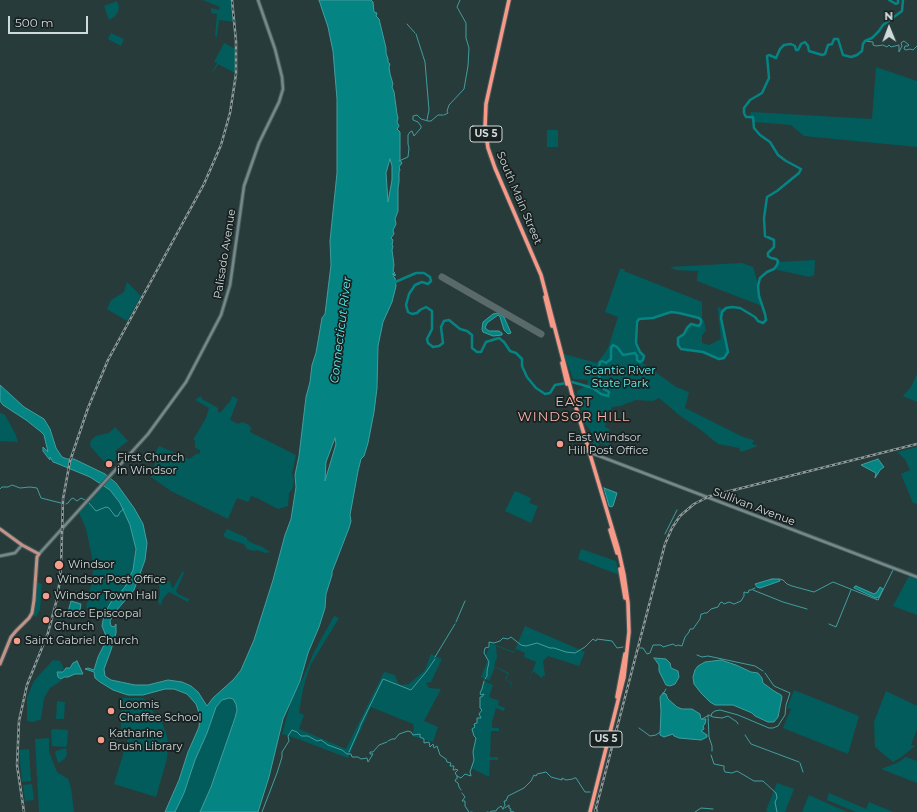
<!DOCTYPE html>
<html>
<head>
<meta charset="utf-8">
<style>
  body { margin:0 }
  #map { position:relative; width:917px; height:812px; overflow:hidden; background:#283b3b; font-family:Montserrat,sans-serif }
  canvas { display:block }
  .north { position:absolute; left:869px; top:8px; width:40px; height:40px; -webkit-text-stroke:3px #182020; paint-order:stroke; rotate:359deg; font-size:11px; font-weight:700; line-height:16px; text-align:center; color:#cfdada }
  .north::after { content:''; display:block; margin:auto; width:14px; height:18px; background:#cfdada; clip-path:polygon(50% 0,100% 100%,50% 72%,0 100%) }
  .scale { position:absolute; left:8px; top:16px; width:80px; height:18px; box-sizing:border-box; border:2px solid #cfdada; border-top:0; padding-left:5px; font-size:12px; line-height:14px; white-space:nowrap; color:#cfdada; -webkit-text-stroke:3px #182020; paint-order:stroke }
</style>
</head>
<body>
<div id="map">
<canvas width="917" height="812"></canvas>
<div class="north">N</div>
<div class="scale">500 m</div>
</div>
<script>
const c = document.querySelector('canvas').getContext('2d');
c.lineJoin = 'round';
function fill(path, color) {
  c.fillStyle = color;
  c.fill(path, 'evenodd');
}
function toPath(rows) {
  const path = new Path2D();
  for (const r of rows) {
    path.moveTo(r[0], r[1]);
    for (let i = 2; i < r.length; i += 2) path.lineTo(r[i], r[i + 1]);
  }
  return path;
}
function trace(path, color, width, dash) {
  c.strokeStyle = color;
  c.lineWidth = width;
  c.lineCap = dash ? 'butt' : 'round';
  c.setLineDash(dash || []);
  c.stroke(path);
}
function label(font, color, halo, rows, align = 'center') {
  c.font = font + ' Montserrat,sans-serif';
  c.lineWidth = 3.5;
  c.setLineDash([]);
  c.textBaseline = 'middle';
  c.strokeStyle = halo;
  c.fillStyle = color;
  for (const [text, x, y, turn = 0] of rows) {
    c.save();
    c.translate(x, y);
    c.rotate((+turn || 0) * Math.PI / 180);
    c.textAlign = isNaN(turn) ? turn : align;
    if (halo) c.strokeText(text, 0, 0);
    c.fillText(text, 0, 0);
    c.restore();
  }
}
fill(toPath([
  [203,0,231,0,234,22,219,20,217,37,215,36,217,14,211,13,211,8,219,10,220,7],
  [117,1,119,7,118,12,114,17,109,20,104,6],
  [111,33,124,39,121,46,108,39],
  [224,43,236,49,235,73,218,64,213,72,212,72,217,63,214,62],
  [876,67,917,81,917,147,804,136,791,125,754,122,750,118,751,112,872,119],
  [547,130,558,130,558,147,547,147],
  [815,260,814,277,813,275,810,277,773,269,778,266,778,262],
  [742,263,753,267,758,283,758,293,762,306,697,281,698,271,676,270,670,267],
  [620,269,625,269,624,271,702,302,702,318,704,321,706,330,702,336,702,343,709,345,721,339,718,310,718,307,723,309,721,316,721,323,727,345,727,351,725,356,721,359,702,352,684,349,678,344,678,340,682,336,688,326,691,324,698,326,702,324,702,321,698,317,673,313,658,317,638,320,635,323,636,344,643,357,643,363,676,387,689,392,685,408,743,437,754,440,752,444,758,446,741,452,739,448,718,444,701,430,679,415,659,398,653,401,636,400,620,406,612,407,605,427,609,429,612,439,609,446,599,443,596,453,591,450,590,446,592,446,594,440,599,442,600,439,592,436,590,430,582,420,581,406,579,406,577,391,587,385,588,380,573,379,564,354,597,363,604,354,608,348,618,317,605,312],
  [127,282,141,296,127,321,107,309,111,300,124,292],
  [917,374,917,402,903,396,911,387],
  [201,396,202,399,218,408,218,412,220,413,231,400,232,396,238,399,230,420,238,424,242,422,249,425,252,429,250,430,250,432,296,455,292,474,294,480,293,488,289,493,288,506,278,509,257,498,251,496,248,502,237,498,228,519,171,491,151,477,156,459,153,457,159,446,189,459,198,453,200,454,200,450,195,448,195,441,193,440,206,418,209,408,195,400],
  [0,413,4,414,6,417,15,433,18,442,0,441],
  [115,427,128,441,115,451,119,456,112,463,110,461,106,464,91,447,90,444,91,440,96,436,109,433],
  [917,447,917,504,913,503,901,474,910,470,905,459,897,452],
  [104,486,110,490,120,503,130,525,135,543,134,563,132,573,125,588,112,601,107,609,86,608,93,576,92,557,86,529,79,513],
  [515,491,531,498,529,503,538,506,531,523,505,511],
  [227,529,247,538,247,540,254,544,261,546,270,552,266,553,256,550,254,551,247,549,244,544,226,538,224,536,224,534],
  [581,549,616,561,619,575,578,559],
  [183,571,184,573,176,591,178,594,189,599,188,602,169,592,164,597,160,606,158,601,160,594,159,583,161,580,170,581,172,588,173,588],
  [909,576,917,579,917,615,893,606],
  [37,582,42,584,40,610,36,617,32,615,35,606],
  [334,616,339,618,311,664,306,678,302,694,299,713,304,715,299,729,346,749,384,672,395,675,398,683,401,685,409,684,425,670,431,654,442,659,431,682,426,683,429,688,441,689,424,721,438,727,433,742,412,736,414,728,413,724,371,707,348,758,298,739,282,734,292,698,303,678,314,652],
  [525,626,585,652,579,666,548,656,543,661,545,676,542,676,543,679,533,671,526,687,536,662,524,657,525,653,516,649,514,653,496,646,497,657,494,666,509,673,506,680,523,688,512,683,509,690,511,683,505,680,508,674,495,667,489,681,481,677,488,659,485,657,491,643,514,652],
  [53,660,60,661,64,669,60,672,56,672,61,681,50,688,44,698,41,719,34,722,27,721,27,697,34,681],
  [484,681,493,685,489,697,499,701,498,705,505,708,504,711,496,708,492,722,492,728,499,728,499,731,491,731,490,757,498,757,498,760,490,760,489,777,471,768,474,760,473,751,475,745,475,740,476,738,472,732,472,728,474,727,474,724,477,723,477,717,481,718,479,714,482,710,479,707,480,706,480,699,483,697,483,694,480,695,480,692],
  [794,690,859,716,848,754,783,728,791,709,787,708],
  [886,691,917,706,917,729,911,745,915,746,900,758,893,762,875,747,874,722],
  [121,698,143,698,149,703,154,714,162,722,167,736,168,746,167,759,156,797,114,784,129,735,121,731],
  [227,698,234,700,236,704,237,710,228,740,207,797,200,812,175,812,184,793,195,760,207,733,216,707,222,700],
  [57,701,65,702,64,719,56,719],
  [53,729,68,730,67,745,65,747,52,746,51,731],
  [49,738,49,752,57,772,68,779,71,788,74,812,39,812,35,739],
  [66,748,67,755,65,758,62,761,58,763,55,753,56,751],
  [29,749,31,781,22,782,19,750],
  [906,757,917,761,917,783,881,769,897,763],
  [777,783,794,789,785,812,768,812,766,811],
  [32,784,34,800,25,801,23,785],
  [829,793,866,809,869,802,893,812,856,812,827,800],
  [809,795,833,806,848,812,802,812]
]), '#025c5c');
const water = toPath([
  [319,0,371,0,373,2,374,12,377,13,376,16,379,19,386,48,386,53,388,59,388,62,390,64,389,67,390,74,393,84,392,87,394,92,397,114,398,118,397,122,399,126,397,129,400,132,400,160,402,163,399,167,400,170,399,172,399,182,398,188,398,211,395,219,396,224,393,230,394,234,391,238,393,240,392,245,393,246,392,250,394,265,393,271,395,273,392,274,396,275,393,276,395,278,396,286,392,302,383,322,378,346,377,388,374,412,368,443,364,456,361,459,358,471,350,515,351,521,349,528,332,572,332,575,326,594,325,608,319,627,308,653,300,681,283,719,269,777,258,812,200,812,211,787,235,718,237,710,236,704,233,699,229,698,222,700,216,707,207,733,195,760,184,793,175,812,165,812,179,780,188,752,199,727,200,716,196,704,187,694,174,689,165,689,143,695,128,695,113,690,100,682,95,678,94,672,85,669,88,668,94,670,98,657,106,641,106,636,102,626,104,615,111,602,125,587,133,570,136,549,130,525,120,503,110,490,90,477,56,463,53,462,50,457,50,460,49,459,43,451,43,447,48,452,44,435,40,431,26,420,3,405,0,401,0,385,24,407,44,419,50,429,56,448,62,457,67,459,74,459,105,474,116,483,134,508,143,524,147,543,145,560,134,590,116,611,110,621,111,626,114,627,116,624,116,633,111,650,104,669,105,676,111,680,135,685,148,685,168,680,182,682,191,686,198,692,207,706,213,698,234,679,241,670,254,640,273,580,285,535,291,519,296,487,295,475,299,456,306,397,310,382,312,365,316,353,322,318,325,314,331,265,330,241,337,173,337,99,333,51,328,27,319,0],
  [390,159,392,166,392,180,388,202,386,173,390,159],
  [335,438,336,444,333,454,325,481,326,462,335,438],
  [498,313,504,317,511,333,508,334,504,330,500,317,498,315,487,323,485,328,489,331,499,331,502,333,502,335,493,336,483,332,482,329,483,322,493,314,498,313],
  [878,459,884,467,880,470,875,478,876,473,861,465,878,459],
  [604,488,617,493,613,506,611,507,609,506,604,488],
  [772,579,779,579,780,581,760,588,757,587,755,584,772,579],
  [856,586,874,594,877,592,880,587,883,589,879,597,876,598,854,588,854,587,856,586],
  [71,601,81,604,80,610,73,614,68,612,71,601],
  [654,658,666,659,670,663,671,668,678,671,679,677,675,684,670,686,666,685,659,671,659,665,654,658],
  [721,660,736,665,751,672,758,673,762,678,763,683,774,691,781,695,782,697,778,717,774,722,768,722,755,716,752,713,733,705,715,705,710,702,701,693,694,684,693,677,695,670,698,666,705,662,721,660],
  [77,661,83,674,75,674,68,677,64,677,61,679,58,677,57,672,63,672,66,668,70,668,73,663,77,661],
  [663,693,666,694,668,699,677,707,682,709,692,709,700,714,701,719,706,719,705,724,703,726,704,729,701,731,707,735,707,737,701,740,679,738,674,736,673,734,664,737,660,735,661,711,660,697,663,693]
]);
fill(water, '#058484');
trace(water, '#429e9e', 1);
trace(toPath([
  [407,24,415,33],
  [416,34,425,62,429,110,427,120],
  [865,41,873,42,873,45,876,46,883,45,887,47,889,45,891,47,899,45,899,52,902,46,901,43,902,42,904,41,909,45,908,46,905,46,904,49,906,50,910,49,913,50,917,46],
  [444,115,448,113,447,111,449,105,464,89,468,66,469,48,466,38,466,23,457,7,460,0],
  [399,161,408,157,409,148,408,144,408,135,410,132,412,131,414,136,421,128,421,126,418,122,413,120,413,116,417,115,421,119,428,121,431,121,438,115,443,115],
  [0,489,2,487,8,487,12,485,20,488,30,487,37,488,41,498,61,503],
  [89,503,96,511,106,507,109,508,115,516,118,516,120,512,124,509],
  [66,504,68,503,71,499,73,498,77,501,81,498,85,500],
  [665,534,677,510],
  [779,579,783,580,787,584,792,586,814,592,833,582,878,600,893,570],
  [753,590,783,602,807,609],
  [456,622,465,601],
  [829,624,836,627,851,590],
  [639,648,643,648,647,654,650,653,653,645,661,645,663,647,673,644,676,646,678,645,682,646,685,637,689,632,690,629,693,629,700,619,701,614,703,614,704,613,707,613,711,609,718,607,720,603,722,602,724,604,729,602,734,604,741,601,744,596,744,592,748,593,749,590,751,590,755,588],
  [697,655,702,657,708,656,755,666,763,671],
  [435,657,455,624],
  [485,679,487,676,487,671,489,662,484,653,485,648,489,647,489,642,494,643,500,641,503,638,508,639,511,637,521,645,526,646,537,643,550,648,554,648,566,652,575,653,585,647,593,639,596,641,597,639,612,641,617,648,623,647],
  [663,694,666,689],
  [708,715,709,737,712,746,712,751],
  [711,716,712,713,715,711,720,710,738,715,769,728,773,728,778,726,785,715,786,705,790,693,774,686,765,673],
  [702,719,709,715,713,717,722,718,728,716,737,722,738,724],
  [360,726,383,679,411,690,426,672,435,659],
  [639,728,650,736,656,735,660,732],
  [745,735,751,744,799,762],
  [388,741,392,739,395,739,399,734,408,731,411,732,413,735,420,734,420,737,424,739,424,743,429,742,430,747,433,744,434,748,437,746,440,755,446,759,447,762,451,763,450,766,454,766,453,770,455,770,455,769,458,770,455,773,457,776,457,779],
  [349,752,360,727],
  [711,755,714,764,724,766,724,770,725,772,732,773,737,771,754,781,763,781,776,793,777,798,775,802,777,812],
  [800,763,803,772],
  [457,776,461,778,465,774,471,776,470,772,474,760,473,752,476,738,474,736,472,729,475,727,474,724,477,723,477,718,481,718,479,714,482,710,480,708,480,697,482,697,484,694,481,695,480,693,482,689,484,681],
  [456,779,455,781,458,783,459,787,461,790],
  [462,793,465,797,462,801,465,801,465,806,469,812],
  [595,806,594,804,595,800],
  [505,808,509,805,509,808,511,809,510,811,514,812],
  [503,809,505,805,504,801,506,801,508,796,524,788,531,781,534,775,536,776,537,774,546,772,551,777,562,780,562,778,566,780,573,779,574,778,576,778,585,792,590,792],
  [597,809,598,812],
  [262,812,277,773,282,757,282,752,289,741,288,736,292,730,297,732,301,736,308,736,317,741,321,740,328,745,342,750,347,754,351,754,352,757,358,757,361,759,367,758,368,762,373,754,370,754,370,752,373,752,379,745,387,742],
  [471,812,472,812],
  [487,812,488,812],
  [490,812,492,811,496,811,497,809,501,806,503,809],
  [695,812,701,808,713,809]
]), '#429e9e', 1);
trace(toPath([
  [889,0,896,4,898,3,898,0],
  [393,283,416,273,424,273,430,277,431,281,428,284,422,282,415,285,409,294,406,305,408,312,412,314,417,313,420,310,426,307,432,311,432,329,427,339,428,343,433,347,439,346,443,343,441,327,444,321,449,320,460,329,467,331,472,335,472,348,477,352,481,352,486,342,499,338,504,342,510,351,516,353,522,359,522,366,527,377,536,388,545,394,550,393,555,385,572,382,593,388,601,394,608,396,609,392,604,389,598,372,600,362,602,361,606,363,611,359,611,348,613,345,617,347,623,355,635,353,637,356,637,360,640,362,643,360,644,356,640,352,636,343,637,322,639,319,653,318,671,312,679,313,699,318,701,320,701,323,699,326,691,324,687,328,684,334,678,338,678,345,681,349,703,352,719,359,724,358,728,352,721,318,722,312,726,308,732,307,740,308,755,317,758,321,763,323,766,320,765,314,759,296,758,286,760,278,767,272,774,269,777,265,778,261,776,259,771,258,768,256,768,253,774,247,774,240,765,236,764,218,767,197,777,191,799,173,801,169,786,161,778,155,770,142,760,135,754,128,753,117,746,117,744,113,744,108,750,100,762,93,769,78,767,56,769,55,776,58,780,49,784,45,791,44,795,46,796,50,798,50,801,44,805,42,808,46,809,51,822,55,825,54,828,45,832,44,834,39,838,39,843,55,851,57,857,55,862,51,863,44,865,41,872,38,879,31,883,25,902,11,903,0]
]), '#058484', 2.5);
trace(toPath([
  [442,277,541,334]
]), '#5a6a6a', 7);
const secondary = toPath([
  [586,451,917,577],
  [39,554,148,434,186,382,221,315,230,285,244,186,259,143,279,102,283,89,282,77,275,49,258,0],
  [0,556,15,553,22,545]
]);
const primary = toPath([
  [0,529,22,545,39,554,37,557,34,600,32,613,29,618,16,631,11,637,0,664]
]);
const highway = toPath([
  [509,0,486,104,485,127,488,148,495,168,541,275,572,394,618,548,624,575,628,603,629,632,624,677,590,812],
  [545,297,552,326],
  [562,363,567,384],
  [610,530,617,553],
  [620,569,625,598],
  [617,697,625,654]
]);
trace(secondary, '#495959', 4.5);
trace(primary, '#495959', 5);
trace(highway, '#495959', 5.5);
trace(secondary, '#748989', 2.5);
trace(primary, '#c39388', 3);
trace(highway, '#f89988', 3.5);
const rail = toPath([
  [24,812,17,765,19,721,27,685,48,633,58,595,61,567,63,499,70,461,88,408,108,360,204,184,221,145,230,113,236,74,236,41,232,0],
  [595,812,665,544,672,528,680,516,694,504,710,496,917,444]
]);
trace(rail, '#8c9a9a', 2.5);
trace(rail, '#182020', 1, [3]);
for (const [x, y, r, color] of [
  [560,444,4,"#f59d8d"],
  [109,464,4,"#f59d8d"],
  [59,565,5,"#f59d8d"],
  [49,580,4,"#f59d8d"],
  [46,596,4,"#f59d8d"],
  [46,620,4,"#f59d8d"],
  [17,641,4,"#f59d8d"],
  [111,711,4,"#f59d8d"],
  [101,740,4,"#f59d8d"]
]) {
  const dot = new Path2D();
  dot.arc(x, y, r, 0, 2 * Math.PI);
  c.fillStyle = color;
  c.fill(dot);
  trace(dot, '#182020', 1.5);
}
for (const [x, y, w] of [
  [486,134,32],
  [606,739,32]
]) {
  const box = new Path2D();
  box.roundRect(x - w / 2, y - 8, w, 16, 3);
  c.fillStyle = '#182020';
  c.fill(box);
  trace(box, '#cfdada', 1);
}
label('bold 10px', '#cfdada', null, [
  ["US 5",486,134],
  ["US 5",606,739]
]);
label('11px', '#cfdada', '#182020', [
  ["South Main Street",519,198,67],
  ["Palisado Avenue",225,254,-81],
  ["Sullivan Avenue",754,507,21]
]);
label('11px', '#60f3f1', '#182020', [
  ["Scantic River",620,371],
  ["State Park",620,384]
]);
label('11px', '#cfdada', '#182020', [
  ["East Windsor",568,438],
  ["Hill Post Office",568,451],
  ["First Church",117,458],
  ["in Windsor",117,471],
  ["Windsor",68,565],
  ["Windsor Post Office",57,580],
  ["Windsor Town Hall",54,596],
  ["Grace Episcopal",54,614],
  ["Church",54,627],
  ["Saint Gabriel Church",25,641],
  ["Loomis",119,705],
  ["Chaffee School",119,718],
  ["Katharine",109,734],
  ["Brush Library",109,747]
], 'left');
label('italic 12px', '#59edec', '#182020', [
  ["Connecticut River",341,330,-83]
]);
c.letterSpacing = '1px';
label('13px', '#f9b6aa', '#182020', [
  ["EAST",574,402],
  ["WINDSOR HILL",574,417]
]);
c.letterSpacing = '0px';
</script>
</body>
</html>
